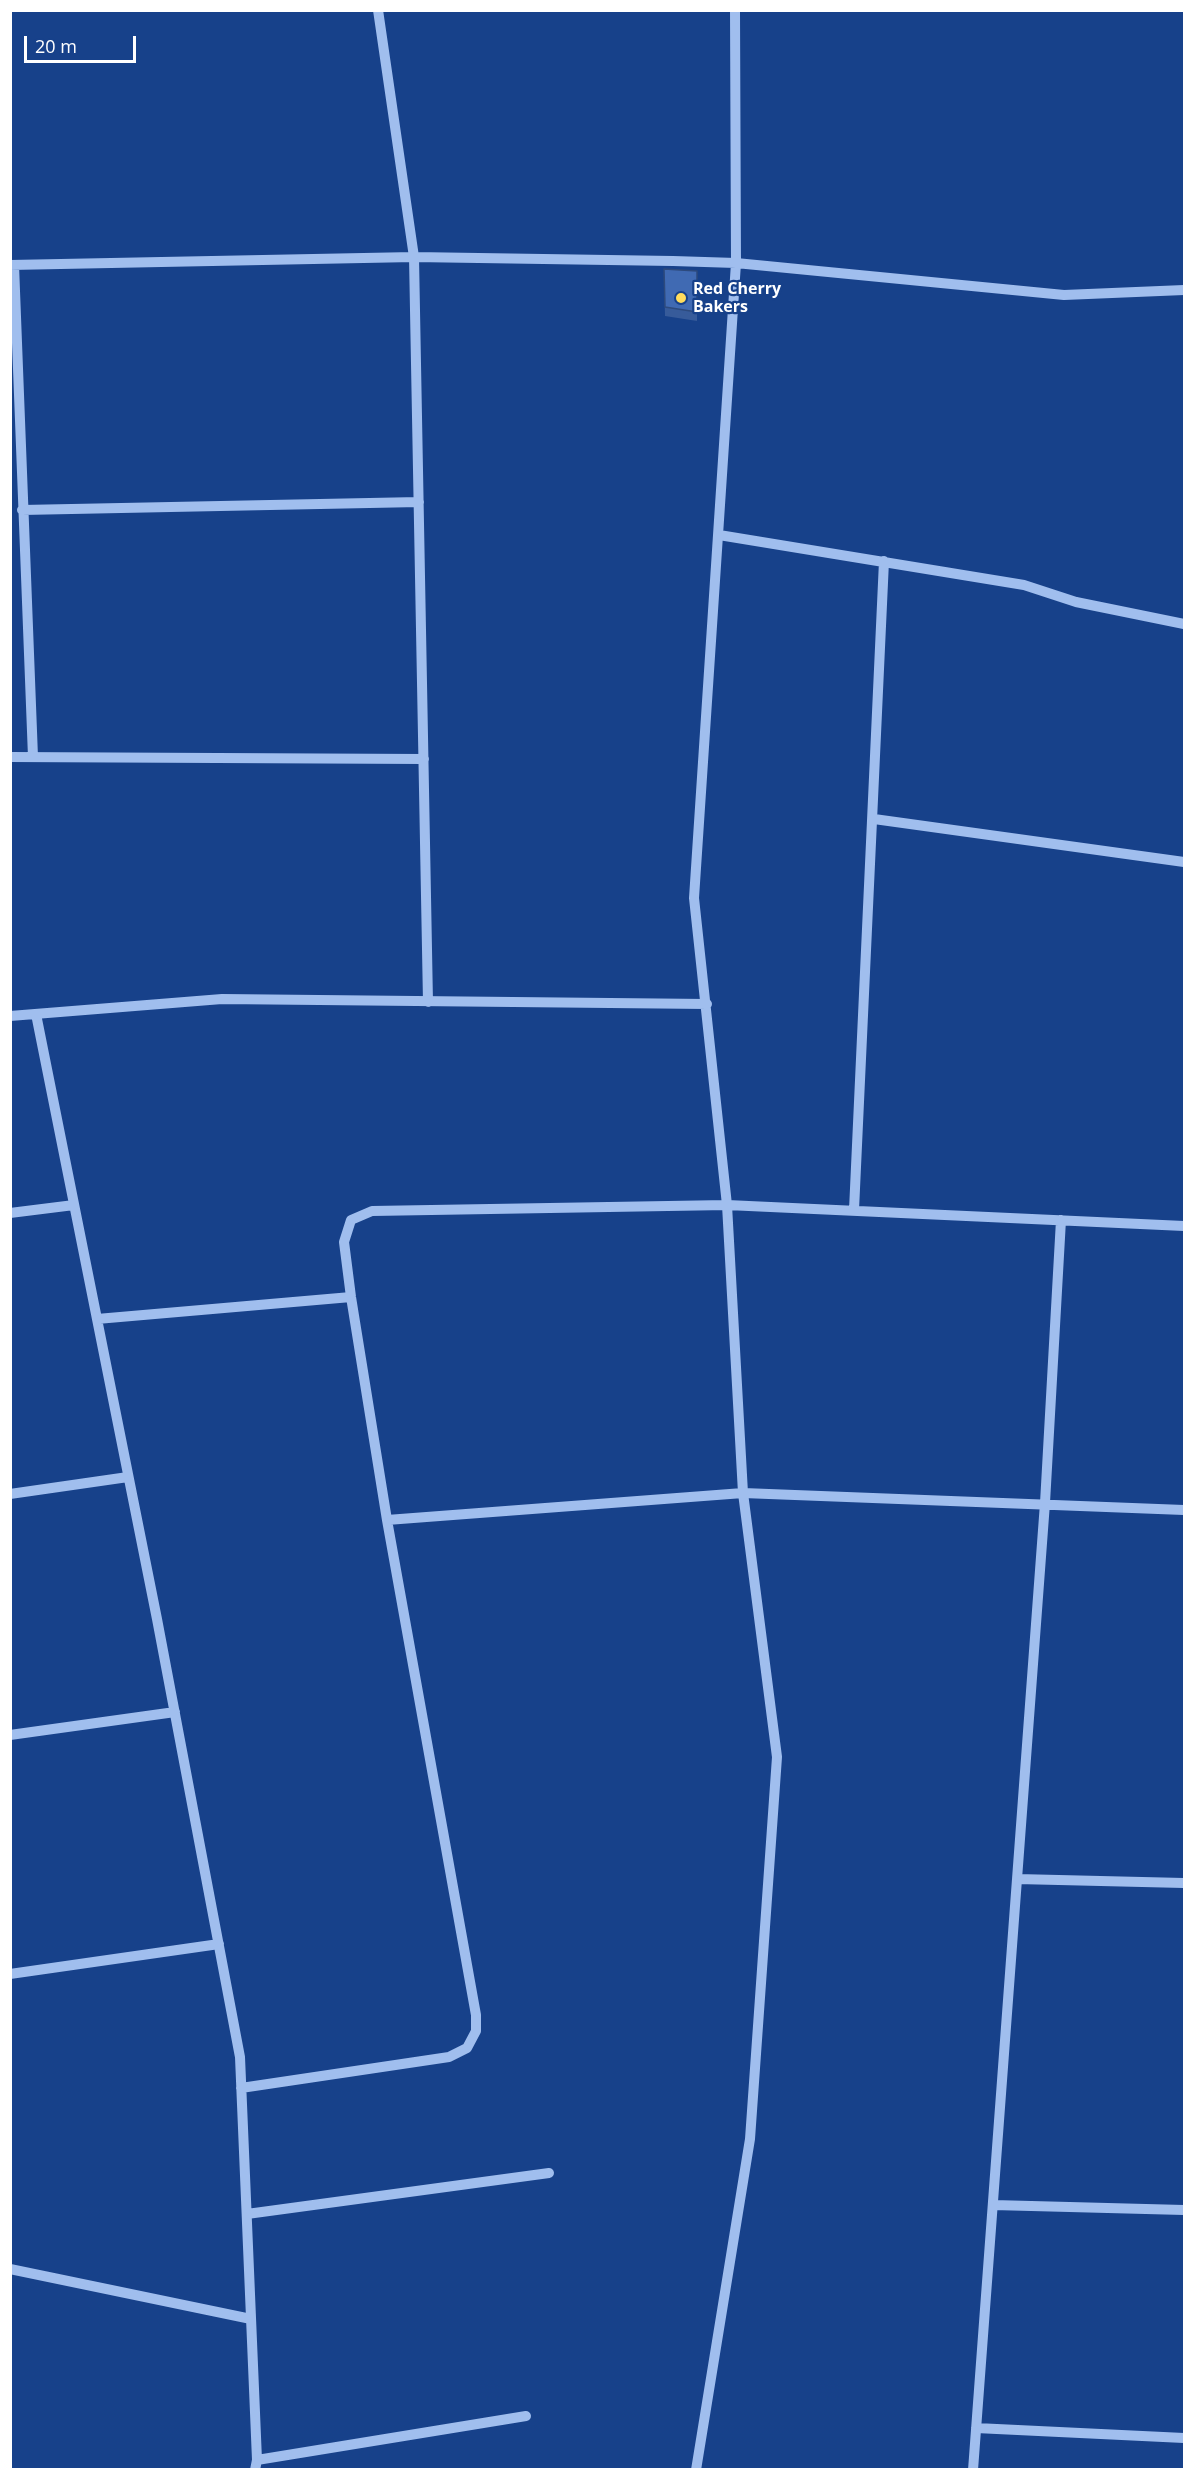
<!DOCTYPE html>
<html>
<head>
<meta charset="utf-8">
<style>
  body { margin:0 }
  #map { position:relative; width:1195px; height:2480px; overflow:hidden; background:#17418a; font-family:"Open Sans",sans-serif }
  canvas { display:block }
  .frame { position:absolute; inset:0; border:12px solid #fff; pointer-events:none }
  .scale { position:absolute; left:24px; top:36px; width:112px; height:27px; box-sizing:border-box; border:3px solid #fff; border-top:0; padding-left:8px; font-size:18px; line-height:21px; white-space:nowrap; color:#fff; -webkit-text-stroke:4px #17418a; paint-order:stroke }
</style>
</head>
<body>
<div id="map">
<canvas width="1195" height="2480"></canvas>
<div class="frame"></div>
<div class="scale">20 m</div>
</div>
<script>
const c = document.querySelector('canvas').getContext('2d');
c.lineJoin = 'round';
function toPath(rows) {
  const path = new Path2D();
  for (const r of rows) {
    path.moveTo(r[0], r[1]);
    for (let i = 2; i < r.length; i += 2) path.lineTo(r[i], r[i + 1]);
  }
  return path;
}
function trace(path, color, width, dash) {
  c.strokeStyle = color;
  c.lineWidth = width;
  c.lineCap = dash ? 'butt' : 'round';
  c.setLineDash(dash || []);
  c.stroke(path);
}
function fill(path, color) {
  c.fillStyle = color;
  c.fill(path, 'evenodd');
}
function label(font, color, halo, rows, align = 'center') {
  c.font = font + ' "Open Sans",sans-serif';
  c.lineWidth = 4.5;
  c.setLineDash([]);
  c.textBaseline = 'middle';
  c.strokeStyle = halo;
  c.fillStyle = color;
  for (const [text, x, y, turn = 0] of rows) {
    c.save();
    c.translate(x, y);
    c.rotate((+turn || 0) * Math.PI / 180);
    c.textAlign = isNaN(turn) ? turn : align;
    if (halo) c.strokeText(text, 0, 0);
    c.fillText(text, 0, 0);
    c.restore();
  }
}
trace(toPath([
  [378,10,414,257,428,1002],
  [10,265,414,257,673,261,736,263,1064,295,1184,290],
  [14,265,33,757],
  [22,510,419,502],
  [719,535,1024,585,1076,602,1184,624],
  [10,757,424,759],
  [874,819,1184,862],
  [36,1014,157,1619,240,2057,257,2460,255,2470],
  [10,1016,222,999,707,1004],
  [854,1210,884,561],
  [10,1213,74,1205],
  [97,1319,351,1297],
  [10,1494,128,1477],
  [387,1520,743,1493,1184,1510],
  [10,1735,175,1712],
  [1017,1879,1184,1883],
  [10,1974,219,1944],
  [241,2088,449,2057,467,2048,476,2031,476,2015,387,1520,351,1297,344,1242,351,1220,372,1211,727,1205,1184,1226],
  [993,2205,1184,2210],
  [247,2214,549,2173],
  [10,2269,251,2319],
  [976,2428,1184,2438],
  [257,2460,526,2416],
  [696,2470,750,2139,777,1757,743,1493,727,1205,694,898,736,263,735,10],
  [973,2470,1045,1503,1061,1220]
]), '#a0beee', 10);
fill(toPath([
  [697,271,697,321,665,316,664,278]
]), '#375b9a');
const building = toPath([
  [664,269,697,271,697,312,665,307,664,269]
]);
fill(building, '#406ab3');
trace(building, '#2d4a7d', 1.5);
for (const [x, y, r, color] of [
  [681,298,6,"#ffdc5d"]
]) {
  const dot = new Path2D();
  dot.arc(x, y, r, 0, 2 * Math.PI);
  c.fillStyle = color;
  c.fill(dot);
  trace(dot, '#17418a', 2);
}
label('bold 16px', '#fff', '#17418a', [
  ["Red Cherry",693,289],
  ["Bakers",693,307]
], 'left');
</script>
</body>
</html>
